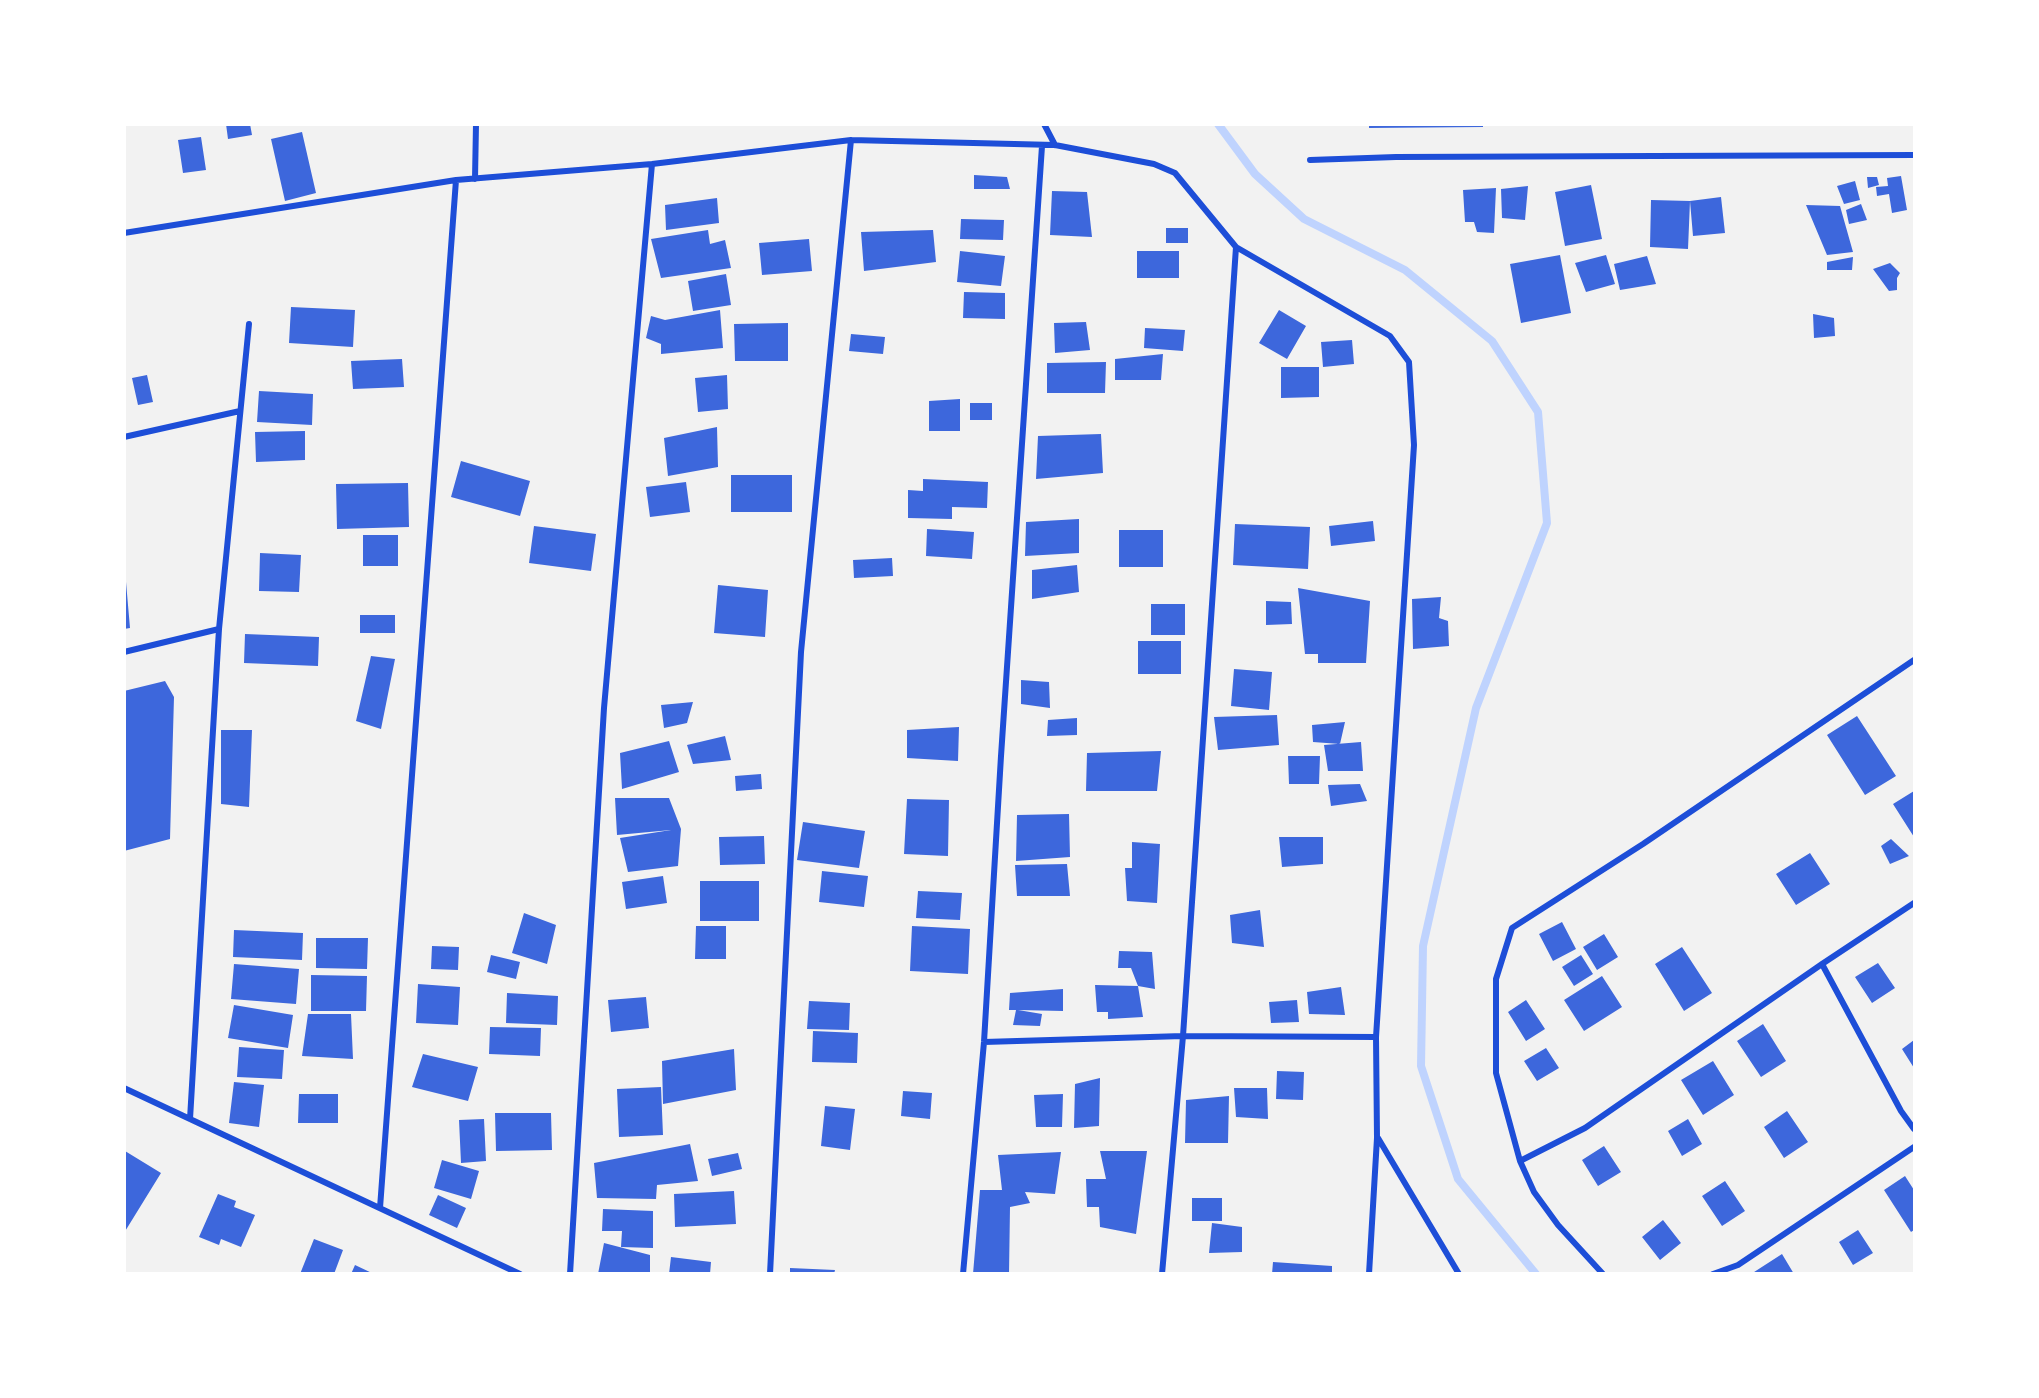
<!DOCTYPE html>
<html>
<head>
<meta charset="utf-8">
<style>
  body { margin:0 }
  #map { position:relative; width:2039px; height:1398px; overflow:hidden; background:#f2f2f2; font-family:Figtree,sans-serif }
  canvas { display:block }
  .frame { position:absolute; inset:0; border:126px solid #fff; pointer-events:none }
</style>
</head>
<body>
<div id="map">
<canvas width="2039" height="1398"></canvas>
<div class="frame"></div>
</div>
<script>
const c = document.querySelector('canvas').getContext('2d');
c.lineJoin = 'round';
function toPath(rows) {
  const path = new Path2D();
  for (const r of rows) {
    path.moveTo(r[0], r[1]);
    for (let i = 2; i < r.length; i += 2) path.lineTo(r[i], r[i + 1]);
  }
  return path;
}
function trace(path, color, width, dash) {
  c.strokeStyle = color;
  c.lineWidth = width;
  c.lineCap = dash ? 'butt' : 'round';
  c.setLineDash(dash || []);
  c.stroke(path);
}
function fill(path, color) {
  c.fillStyle = color;
  c.fill(path, 'evenodd');
}
trace(toPath([
  [1218,124,1255,174,1304,219,1405,270,1492,341,1538,412,1547,523,1476,708,1423,946,1421,1066,1458,1179,1536,1274]
]), '#bfd3fe', 8);
fill(toPath([
  [226,124,250,124,252,135,228,139],
  [1369,124,1483,124,1483,127,1369,128],
  [302,132,316,193,285,201,271,139],
  [201,137,206,170,183,173,178,140],
  [974,175,1007,177,1010,189,974,189],
  [1901,176,1907,210,1892,213,1889,194,1877,196,1876,187,1888,186,1887,178],
  [1867,177,1877,177,1879,185,1868,188],
  [1855,181,1860,200,1844,204,1837,186],
  [1591,185,1602,239,1565,246,1555,192],
  [1528,186,1525,220,1502,218,1501,189],
  [1496,188,1494,233,1477,232,1474,222,1465,222,1463,190],
  [1052,191,1087,192,1092,237,1050,235],
  [1721,197,1725,233,1693,236,1690,201],
  [717,198,719,223,666,230,665,205],
  [1651,200,1690,201,1688,249,1650,247],
  [1861,204,1867,220,1849,224,1846,210],
  [1806,205,1840,206,1853,252,1827,255],
  [961,219,1004,220,1003,240,960,239],
  [1166,228,1188,228,1188,243,1166,243],
  [708,230,710,244,725,240,731,268,661,278,651,239],
  [933,230,936,262,864,271,861,232],
  [809,239,812,271,762,275,759,243],
  [960,251,1005,256,1001,286,957,282],
  [1137,251,1179,251,1179,278,1137,278],
  [1560,255,1571,313,1521,323,1510,264],
  [1606,255,1615,284,1586,292,1575,263],
  [1647,256,1656,284,1620,290,1614,264],
  [1853,257,1852,270,1827,270,1827,262],
  [1890,263,1900,273,1897,278,1897,290,1889,291,1873,269],
  [726,274,731,305,693,311,688,281],
  [964,292,1005,293,1005,319,963,318],
  [291,307,355,310,353,347,289,343],
  [720,310,723,348,661,354,661,344,646,338,651,316,665,320],
  [1279,310,1306,326,1287,359,1259,343],
  [1813,314,1834,318,1835,336,1814,338],
  [1086,322,1090,350,1055,353,1054,323],
  [788,323,788,361,735,361,734,324],
  [1145,328,1185,330,1183,351,1144,348],
  [851,334,885,337,883,354,849,351],
  [1352,340,1354,364,1323,367,1321,342],
  [1163,354,1161,380,1115,380,1115,359],
  [402,359,404,387,353,389,351,361],
  [1106,362,1105,393,1047,393,1047,363],
  [1281,367,1319,367,1319,397,1281,398],
  [147,375,153,402,138,405,132,378],
  [727,375,728,409,698,412,695,378],
  [259,391,313,394,312,425,257,422],
  [960,399,960,431,929,431,929,401],
  [970,403,992,403,992,420,970,420],
  [717,427,718,467,668,476,664,438],
  [305,431,305,460,256,462,255,432],
  [1101,434,1103,473,1036,479,1038,436],
  [461,461,530,481,520,516,451,497],
  [731,475,792,475,792,512,731,512],
  [923,479,988,482,987,508,952,507,952,519,908,518,908,490,923,491],
  [686,482,690,512,650,517,646,487],
  [408,483,409,527,337,529,336,484],
  [1079,519,1079,553,1025,556,1026,522],
  [1373,521,1375,541,1331,546,1329,526],
  [1235,524,1310,527,1308,569,1233,565],
  [534,526,596,534,591,571,529,563],
  [927,529,974,532,972,559,926,556],
  [1119,530,1163,530,1163,567,1119,567],
  [363,535,398,535,398,566,363,566],
  [260,553,301,555,299,592,259,591],
  [892,558,893,576,854,578,853,560],
  [1077,565,1079,592,1032,599,1032,570],
  [124,582,126,582,130,628,124,629],
  [718,585,768,590,765,637,714,633],
  [1298,588,1370,601,1366,663,1318,663,1318,654,1305,654],
  [1441,597,1439,618,1448,621,1449,646,1413,649,1412,599],
  [1266,601,1291,602,1292,624,1266,625],
  [1151,604,1185,604,1185,635,1151,635],
  [360,615,395,615,395,633,360,633],
  [245,634,319,637,318,666,244,663],
  [1138,641,1181,641,1181,674,1138,674],
  [371,656,395,659,381,729,356,721],
  [1234,669,1272,672,1269,710,1231,706],
  [1021,680,1049,682,1050,708,1021,704],
  [165,681,174,697,170,839,124,851,124,691],
  [693,702,687,723,664,728,661,705],
  [1277,715,1279,745,1218,750,1214,717],
  [1857,716,1896,776,1865,795,1827,735],
  [1077,718,1077,735,1047,736,1048,720],
  [1345,722,1340,744,1313,742,1312,725],
  [959,727,958,761,907,758,907,730],
  [221,730,252,730,249,807,221,804],
  [725,736,731,760,693,764,687,745],
  [669,741,679,772,622,789,620,753],
  [1361,742,1363,771,1328,771,1324,745],
  [1161,751,1157,791,1086,791,1087,753],
  [1288,756,1320,756,1319,784,1289,784],
  [761,774,762,789,736,791,735,776],
  [1360,784,1367,801,1331,806,1328,785],
  [1914,791,1914,837,1893,804],
  [615,798,669,798,681,829,678,866,628,872,620,838,671,830,617,835],
  [907,799,949,800,948,856,904,854],
  [1069,814,1070,857,1016,861,1017,815],
  [803,822,865,831,859,868,797,860],
  [764,836,765,864,720,865,719,837],
  [1279,837,1323,837,1323,864,1282,867],
  [1891,839,1909,856,1890,864,1881,846],
  [1132,842,1160,844,1157,903,1127,901,1125,868,1132,868],
  [1810,853,1830,884,1796,905,1776,874],
  [1067,864,1070,896,1017,896,1015,865],
  [822,871,868,876,864,907,819,902],
  [663,876,667,903,626,909,622,882],
  [700,881,759,881,759,921,700,921],
  [918,891,962,893,960,920,916,918],
  [1260,910,1264,947,1232,943,1230,915],
  [524,913,556,925,547,964,512,953],
  [1562,922,1576,949,1553,961,1539,934],
  [696,926,726,926,726,959,695,959],
  [912,926,970,929,968,974,910,971],
  [234,930,303,933,302,960,233,957],
  [1604,934,1618,957,1597,970,1583,947],
  [316,938,368,938,367,969,316,968],
  [432,946,459,947,458,970,431,969],
  [1682,947,1712,993,1684,1011,1655,964],
  [1119,951,1152,952,1155,989,1138,986,1131,968,1118,968],
  [491,955,520,962,516,979,487,972],
  [1581,955,1593,974,1574,986,1562,967],
  [1878,963,1895,988,1872,1003,1855,977],
  [234,964,299,969,296,1004,231,999],
  [311,975,367,976,366,1011,311,1011],
  [1602,976,1622,1007,1584,1031,1564,1000],
  [418,984,460,987,458,1025,416,1023],
  [1095,985,1138,986,1143,1017,1108,1019,1108,1012,1097,1012],
  [1341,987,1345,1015,1309,1014,1307,992],
  [1063,989,1063,1011,1018,1010,1042,1014,1040,1026,1013,1025,1016,1010,1009,1010,1010,993],
  [507,993,558,996,557,1025,506,1023],
  [646,997,649,1028,611,1032,608,1000],
  [1297,1000,1299,1022,1271,1023,1269,1002],
  [1526,1000,1545,1029,1526,1041,1508,1012],
  [809,1001,850,1003,849,1030,807,1029],
  [234,1005,293,1015,288,1048,228,1038],
  [308,1014,351,1014,353,1059,302,1056],
  [1763,1024,1786,1061,1761,1077,1737,1041],
  [490,1027,541,1028,540,1056,489,1054],
  [813,1031,858,1033,857,1063,812,1062],
  [1914,1040,1914,1068,1902,1049],
  [239,1047,284,1050,282,1079,237,1077],
  [1546,1048,1559,1068,1537,1081,1524,1061],
  [734,1049,736,1090,663,1104,662,1061],
  [423,1054,478,1067,468,1101,412,1087],
  [1713,1061,1734,1095,1703,1115,1681,1080],
  [1277,1071,1304,1072,1303,1100,1276,1099],
  [1100,1078,1099,1126,1074,1128,1075,1084],
  [234,1082,264,1085,259,1127,229,1123],
  [661,1087,663,1135,619,1137,617,1089],
  [1234,1088,1267,1088,1268,1119,1236,1117],
  [903,1091,932,1093,930,1119,901,1116],
  [299,1094,338,1094,338,1123,298,1123],
  [1063,1094,1062,1127,1036,1127,1034,1095],
  [1229,1096,1228,1143,1185,1143,1186,1100],
  [825,1106,855,1109,850,1150,821,1146],
  [1787,1111,1808,1142,1784,1158,1764,1127],
  [495,1113,551,1113,552,1150,496,1151],
  [484,1119,486,1161,461,1163,459,1120],
  [1688,1119,1702,1144,1682,1156,1668,1131],
  [690,1144,698,1181,657,1185,656,1199,597,1198,594,1163],
  [1604,1146,1621,1172,1598,1186,1582,1160],
  [125,1151,161,1173,124,1233,124,1153],
  [1100,1151,1147,1151,1136,1234,1100,1227,1099,1207,1087,1207,1086,1179,1106,1179],
  [1061,1152,1055,1194,1025,1192,1030,1203,1010,1207,1009,1274,973,1274,980,1190,1002,1190,998,1155],
  [738,1153,742,1169,712,1176,708,1159],
  [442,1160,479,1171,471,1199,434,1188],
  [1905,1176,1914,1190,1914,1230,1911,1232,1884,1190],
  [1725,1181,1745,1211,1722,1226,1702,1196],
  [734,1191,736,1224,675,1227,674,1194],
  [218,1194,236,1201,234,1207,255,1215,241,1247,221,1239,219,1245,199,1237],
  [438,1195,466,1208,457,1228,429,1215],
  [1192,1198,1222,1198,1222,1221,1192,1221],
  [603,1209,653,1211,653,1248,621,1247,622,1231,602,1231],
  [1663,1220,1681,1243,1660,1260,1642,1237],
  [1212,1223,1242,1227,1242,1252,1209,1253],
  [1858,1230,1873,1253,1853,1265,1839,1242],
  [314,1239,343,1250,334,1274,300,1274],
  [604,1243,650,1255,650,1274,598,1274],
  [1782,1254,1794,1274,1751,1274],
  [671,1257,711,1262,710,1274,669,1274],
  [1273,1262,1332,1266,1332,1274,1272,1274],
  [355,1265,374,1274,351,1274],
  [790,1268,835,1270,834,1274,790,1274]
]), '#3d67dc');
trace(toPath([
  [1044,124,1055,145],
  [1310,160,1396,157,1914,155],
  [475,179,476,124],
  [124,233,456,180,652,164,851,140,1055,145,1154,164,1175,173,1236,247,1390,336,1409,362,1414,445,1376,1037,1377,1138,1369,1274],
  [124,437,240,411],
  [124,652,219,629],
  [1822,964,1901,1111,1914,1129],
  [984,1042,1183,1036,1376,1037],
  [124,1088,520,1274],
  [190,1119,219,629,249,324],
  [1378,1138,1459,1274],
  [1520,1161,1585,1128,1822,964,1914,903],
  [380,1208,456,180],
  [570,1274,604,708,652,164],
  [770,1274,801,652,851,140],
  [963,1274,984,1042,1001,756,1042,146],
  [1162,1274,1183,1036,1236,247],
  [1603,1274,1558,1225,1534,1192,1520,1161,1496,1073,1496,979,1512,928,1643,844,1914,660],
  [1713,1274,1738,1265,1914,1147]
]), '#1d4ed8', 6);
</script>
</body>
</html>
